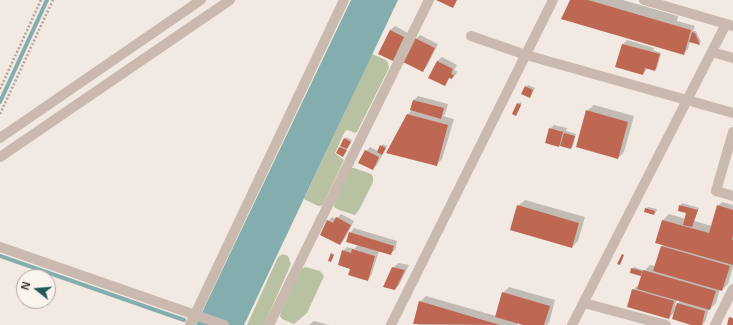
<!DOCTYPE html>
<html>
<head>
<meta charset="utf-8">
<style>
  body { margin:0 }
  #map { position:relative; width:733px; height:325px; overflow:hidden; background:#f2eae2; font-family:Arial,sans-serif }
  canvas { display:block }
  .north { position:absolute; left:16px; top:269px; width:40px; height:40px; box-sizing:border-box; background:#faf4ee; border:1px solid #ada5a0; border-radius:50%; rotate:287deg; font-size:11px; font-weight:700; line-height:16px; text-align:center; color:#392f2c }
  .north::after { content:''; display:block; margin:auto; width:14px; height:18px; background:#245858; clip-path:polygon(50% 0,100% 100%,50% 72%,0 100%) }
</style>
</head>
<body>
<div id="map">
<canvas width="733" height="325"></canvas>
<div class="north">N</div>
</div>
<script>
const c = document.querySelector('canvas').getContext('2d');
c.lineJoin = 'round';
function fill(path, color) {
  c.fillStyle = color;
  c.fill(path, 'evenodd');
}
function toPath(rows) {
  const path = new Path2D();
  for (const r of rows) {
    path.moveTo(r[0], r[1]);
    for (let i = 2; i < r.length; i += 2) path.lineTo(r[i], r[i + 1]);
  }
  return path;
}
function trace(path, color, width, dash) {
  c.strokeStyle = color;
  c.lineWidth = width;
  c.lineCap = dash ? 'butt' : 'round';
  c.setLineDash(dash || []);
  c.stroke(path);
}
fill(toPath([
  [372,54,386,60,388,63,389,68,357,132,355,133,348,130,345,131,335,153,336,154,344,160,323,204,321,206,318,206,304,199],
  [351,168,354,168,371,174,373,177,373,182,359,210,355,215,339,210,334,207,334,199],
  [283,254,288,256,291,264,264,325,247,325,278,257],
  [305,267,320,271,324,276,307,313,294,324,282,319,280,316,281,312,299,271]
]), '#b8c1a2');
fill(toPath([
  [351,0,398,0,244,325,196,325]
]), '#83aead');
fill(toPath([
  [571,0,623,0,678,16,677,21,695,26,693,31,696,31,701,42,699,44,690,41,688,49,684,53],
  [395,26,408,33,397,56,392,60,379,53,390,30],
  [420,35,438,44,427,66,423,70,416,39],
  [627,40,654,48,653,50,661,53,657,68,655,70,648,68,643,74,623,44],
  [442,57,457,65,454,70,457,71,456,74,452,78,450,77,445,85,437,61],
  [528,85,535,88,530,97,523,93],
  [418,96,448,104,445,114,443,116,454,119,442,159,436,165,407,115,412,110,411,109,414,100],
  [520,102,522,103,516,115,518,104],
  [594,105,634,116,624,152,618,158,587,111],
  [554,125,567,128,566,131,576,134,573,146,571,148,560,145,559,146,550,129],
  [346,137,352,140,343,155,337,153],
  [383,144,387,146,377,165,373,169,366,151,370,147,378,151],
  [525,200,585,217,578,241,572,247,518,206],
  [722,202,733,205,733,267,728,284,722,290,720,289,716,303,710,309,709,309,705,322,702,325,695,325,675,312,669,318,633,290,637,286,639,286,644,272,640,275,632,269,634,267,643,270,643,272,650,265,656,266,662,246,663,244,656,242,663,220,669,214,686,219,688,212,679,210,682,203,699,208,694,221,712,226,718,206],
  [677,300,680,301,675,306],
  [648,207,657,209,656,212,654,214,646,208],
  [341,214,354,221,344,240,340,244,328,221,332,217,336,219],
  [354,228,397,241,395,250,390,254,379,251,371,276,367,280,351,268,343,251,347,247,354,249,359,244,350,233],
  [398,263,409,265,399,285,395,289,393,268],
  [509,287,555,300,549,323,547,325,522,325,523,324,518,322,517,325,419,325,414,323,420,302,426,296,496,316,503,293],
  [314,321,329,325,309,325]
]), '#0003');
trace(toPath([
  [0,102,47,0],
  [0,256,184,320]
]), '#83aead', 4);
fill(toPath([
  [436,0,457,0,453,8],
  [570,0,588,0,691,30,684,55,561,19],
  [390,30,404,37,393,61,378,54],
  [692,32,695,33,700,45,689,42],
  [415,38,435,48,423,72,403,62],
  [622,44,660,54,655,71,645,68,643,75,615,67],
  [437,61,453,69,451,74,454,75,452,79,449,78,445,86,428,78],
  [525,86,533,90,530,98,521,94],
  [413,100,444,108,441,119,410,110],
  [517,103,521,105,516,116,512,114],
  [586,110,628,122,618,159,576,147],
  [407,114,448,125,437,166,386,153],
  [549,128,563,132,559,147,545,143],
  [564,133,575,136,571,149,560,146],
  [344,138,351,142,347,149,340,146],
  [380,145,386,148,382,155,377,152],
  [339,147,347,150,343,157,336,153],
  [365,150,379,157,373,170,358,163],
  [517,205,579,223,572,248,510,230],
  [679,205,698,210,692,227,683,225,686,213,678,211],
  [717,205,733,210,733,235,732,240,733,240,733,265,655,243,662,220,709,233],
  [645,208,655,211,654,215,644,212],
  [336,217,351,225,340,245,320,235,327,220,333,223],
  [349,232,394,246,391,255,346,242],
  [661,246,730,266,722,291,653,271],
  [352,249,375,256,368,281,348,275,350,269,338,265,342,250,351,253],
  [331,253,334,255,331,262,328,261],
  [622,254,624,255,620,265,617,264],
  [392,267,405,270,395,290,383,287],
  [631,268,642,271,641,276,630,273],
  [643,270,716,291,710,310,637,289],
  [632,289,674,301,669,319,627,307],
  [502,292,550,306,544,325,523,325,495,317],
  [419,301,500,325,413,324],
  [677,303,705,311,702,325,691,325,672,319],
  [729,317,733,318,733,325,727,325]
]), '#be6854');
trace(toPath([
  [0,89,41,0],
  [0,114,53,0]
]), '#b6a398', 2.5, [2, 2]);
trace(toPath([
  [644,0,733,26],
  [471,36,526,55,733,113],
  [712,52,733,58],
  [733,132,716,191,733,196],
  [0,138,201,0],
  [0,157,230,0],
  [0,247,224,325],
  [584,303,666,325],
  [190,325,344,0],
  [269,325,429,0],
  [391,325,553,0],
  [572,325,726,24],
  [715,325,733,289]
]), '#cab9ae', 10);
</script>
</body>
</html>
